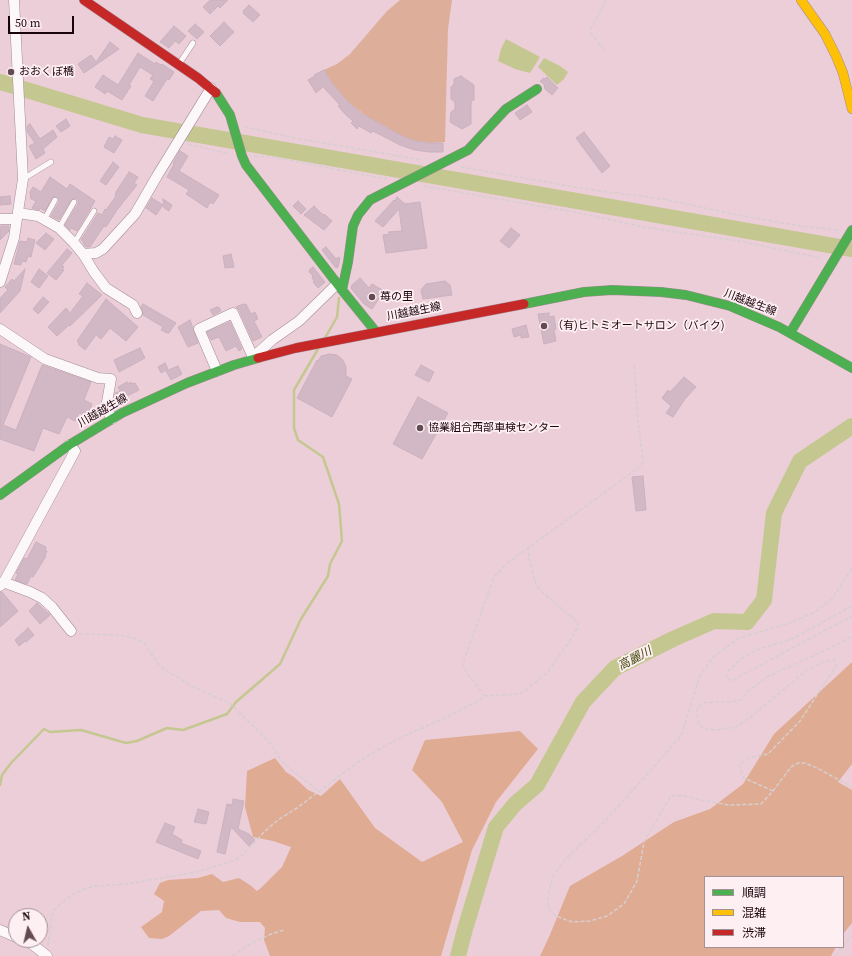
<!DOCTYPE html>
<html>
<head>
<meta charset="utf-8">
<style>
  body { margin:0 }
  #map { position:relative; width:852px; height:956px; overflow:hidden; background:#ecced8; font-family:"Source Serif 4","Noto Sans JP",serif }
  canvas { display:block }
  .legend { position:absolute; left:704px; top:876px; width:140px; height:72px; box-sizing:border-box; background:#feeff3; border:1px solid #a39197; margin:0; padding:5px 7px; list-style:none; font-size:12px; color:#1a040c }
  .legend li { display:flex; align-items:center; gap:8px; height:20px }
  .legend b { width:20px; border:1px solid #a39197 }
  .north { position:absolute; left:8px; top:908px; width:40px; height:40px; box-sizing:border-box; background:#feeff3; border:1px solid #a39197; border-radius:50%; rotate:352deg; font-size:11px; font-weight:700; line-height:16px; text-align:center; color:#1a040c }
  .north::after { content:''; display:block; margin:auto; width:14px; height:18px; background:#644b53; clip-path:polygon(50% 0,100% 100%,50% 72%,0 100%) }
  .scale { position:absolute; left:8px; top:16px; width:66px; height:18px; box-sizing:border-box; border:2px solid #1a040c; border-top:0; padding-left:5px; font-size:12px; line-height:14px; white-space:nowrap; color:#1a040c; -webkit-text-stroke:3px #feeff3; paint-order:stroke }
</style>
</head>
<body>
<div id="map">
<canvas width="852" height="956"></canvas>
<ul class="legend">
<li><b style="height:5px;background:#4caf50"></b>順調</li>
<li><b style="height:5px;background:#ffc107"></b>混雑</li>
<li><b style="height:5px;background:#c62828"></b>渋滞</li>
</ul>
<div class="north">N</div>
<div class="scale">50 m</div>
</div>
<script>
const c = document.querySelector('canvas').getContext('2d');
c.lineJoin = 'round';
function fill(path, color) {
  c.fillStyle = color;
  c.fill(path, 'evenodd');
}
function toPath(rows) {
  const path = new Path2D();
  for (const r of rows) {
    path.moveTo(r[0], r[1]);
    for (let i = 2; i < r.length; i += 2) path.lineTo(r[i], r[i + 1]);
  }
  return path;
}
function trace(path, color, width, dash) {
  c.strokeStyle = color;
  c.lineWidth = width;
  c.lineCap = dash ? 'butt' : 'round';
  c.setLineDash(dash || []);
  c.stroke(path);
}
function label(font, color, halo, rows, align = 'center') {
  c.font = font + ' "Source Serif 4","Noto Sans JP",serif';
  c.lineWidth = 3.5;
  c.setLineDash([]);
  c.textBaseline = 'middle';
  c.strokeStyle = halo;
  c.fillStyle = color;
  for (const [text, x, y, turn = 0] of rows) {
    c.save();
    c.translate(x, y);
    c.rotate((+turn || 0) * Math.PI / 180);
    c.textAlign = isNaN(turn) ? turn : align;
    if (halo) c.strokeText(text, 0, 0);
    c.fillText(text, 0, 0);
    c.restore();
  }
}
fill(toPath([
  [400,0,452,0,448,29,445,142,430,143,416,141,404,137,369,118,348,102,331,82,324,70,337,64,350,54,387,11]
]), '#ddaf9b');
fill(toPath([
  [852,662,852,764,838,782,852,790,852,923,843,934,843,877,705,877,705,947,836,947,831,956,540,956,549,937,570,886,622,856,674,822,710,809,743,784,774,734],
  [520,731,538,749,496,802,472,850,441,956,270,956,264,940,265,928,260,922,240,922,226,918,219,910,201,911,169,936,162,939,149,938,141,927,162,912,164,901,154,894,160,883,168,880,198,878,212,874,223,882,239,878,250,885,257,891,262,887,282,867,291,847,273,841,253,837,245,807,247,771,275,758,286,772,294,777,308,790,321,796,340,779,375,828,422,862,463,842,442,802,412,770,425,740]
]), '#dfac93');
fill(toPath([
  [506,39,540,57,530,73,515,69,498,61,501,49],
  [544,58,560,66,568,72,564,79,557,85,538,67]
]), '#c5c791');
trace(toPath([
  [325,338,337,317,339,298],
  [0,785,2,775,11,763,44,729,50,732,81,730,126,743,137,741,167,728,183,730,227,714,236,702,280,664,301,619,328,576,330,564,342,541,339,504,323,457,298,440,294,428,294,390,318,349]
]), '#c5c791', 2.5);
trace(toPath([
  [0,82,142,125,852,249],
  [458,956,465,929,496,827,515,804,537,785,583,702,615,668,673,639,714,621,747,622,764,600,774,513,800,461,852,426]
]), '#c5c791', 16);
const building = toPath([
  [210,0,228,0,220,8,218,6,210,14,203,7,210,0],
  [249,5,260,15,253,22,243,13,244,12,243,11,249,5],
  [224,22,234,32,220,46,210,36,224,22],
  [195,24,204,32,197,39,188,31,195,24],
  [174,26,186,36,179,44,175,41,169,48,160,42,174,26],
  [110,42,119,49,84,73,78,64,91,55,96,62,110,42],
  [138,53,155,64,156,62,161,65,162,64,174,72,169,80,167,79,153,101,145,96,154,81,150,79,153,75,140,67,129,85,131,86,122,100,107,91,105,94,95,87,103,75,118,85,138,53],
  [324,70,331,82,348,102,361,113,404,137,416,141,430,143,443,143,443,152,429,152,415,150,400,145,373,131,371,133,359,126,357,129,351,123,353,121,346,115,338,106,340,105,323,87,316,93,308,80,315,76,314,75,324,70],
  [461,76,474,85,474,100,471,101,471,124,462,129,450,122,451,112,455,109,455,102,451,99,451,87,454,84,454,79,461,76],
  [547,77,558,88,552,95,545,89,544,84,540,81,544,78,545,79,547,77],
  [527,105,532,112,520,120,515,113,527,105],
  [66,119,70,126,61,132,56,126,66,119],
  [30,124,40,139,53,130,57,137,43,149,45,153,36,159,29,146,35,143,27,132,27,126,30,124],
  [584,132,610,166,602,173,576,138,584,132],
  [115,136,122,140,114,153,104,147,109,137,113,139,115,136],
  [180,151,188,156,179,171,219,195,213,204,210,202,207,208,186,194,189,190,167,177,174,164,173,163,180,151],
  [113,162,119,167,106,185,100,181,113,162],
  [129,172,138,177,134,183,137,185,117,210,106,227,104,226,90,247,86,247,83,243,84,242,81,240,98,213,102,215,105,209,106,210,116,196,115,195,116,192,129,172],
  [50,177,67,189,70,184,95,201,77,231,71,228,70,230,65,225,78,204,78,200,76,198,71,200,59,220,51,216,59,202,59,198,57,196,52,198,45,211,40,208,39,210,32,208,36,201,31,199,30,192,33,187,41,192,50,177],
  [10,196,11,204,0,205,0,197,10,196],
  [397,197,405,204,420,202,427,248,386,253,383,235,391,234,388,232,402,231,399,209,383,227,375,221,394,200,395,201,397,197],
  [152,198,163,205,156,215,146,208,152,198],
  [163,199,172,205,169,211,164,208,163,199],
  [298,201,306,209,301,214,293,206,298,201],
  [314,206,323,215,324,214,332,221,324,230,304,215,314,206],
  [2,226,9,226,9,231,0,240,0,227,2,226],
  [511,228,520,235,509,248,500,241,511,228],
  [46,233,54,239,45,250,36,243,46,233],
  [28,238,35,240,31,257,28,256,26,262,22,261,21,265,14,264,20,241,27,242,28,238],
  [326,247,336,259,339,257,340,258,338,267,336,268,322,250,326,247],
  [67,249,72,253,62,265,64,267,62,269,64,270,56,280,47,273,67,249],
  [231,254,234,267,225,268,223,256,231,254],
  [313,267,325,282,318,288,313,282,314,281,312,277,313,276,309,272,310,271,309,270,313,267],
  [25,269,20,291,0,313,0,298,8,290,5,287,12,279,14,281,25,269],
  [39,269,48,276,39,288,31,282,39,269],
  [360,278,369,288,372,284,384,291,372,309,364,304,351,288,352,285,360,278],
  [445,281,450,285,452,295,423,299,421,290,426,284,445,281],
  [87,283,102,295,70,326,69,325,57,336,48,327,66,308,70,313,83,296,79,294,87,283],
  [43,297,49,302,38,314,33,309,43,297],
  [106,299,138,327,126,341,110,328,101,339,96,335,85,350,78,344,79,343,77,341,106,299],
  [143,304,176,323,169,333,167,333,161,330,163,327,143,315,141,307,143,304],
  [243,304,244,305,246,304,251,314,255,312,258,319,254,321,262,337,253,341,239,310,236,307,243,304],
  [217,307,217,308,219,307,221,311,213,315,210,310,217,307],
  [549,313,549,317,554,316,556,329,554,330,556,341,544,344,538,314,549,313],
  [190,320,198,343,188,347,178,327,190,320],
  [230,322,242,349,239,351,236,346,226,351,219,337,211,340,207,332,230,322],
  [526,325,529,337,521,338,521,335,514,337,512,329,526,325],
  [0,344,31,357,3,425,16,430,42,365,91,382,84,400,92,404,87,416,79,413,75,421,67,417,59,434,43,428,34,451,0,439,0,344],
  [140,348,145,358,119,372,114,360,140,348],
  [330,354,337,355,343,360,346,367,346,376,352,379,332,417,297,398,317,360,318,361,321,356,330,354],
  [165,363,168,369,161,373,158,367,165,363],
  [421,365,434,372,429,382,415,375,421,365],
  [178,366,182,374,171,380,166,371,178,366],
  [684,377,696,387,685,399,673,417,666,413,671,406,662,398,668,390,670,392,684,377],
  [127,382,128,384,131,382,132,384,135,383,139,390,117,401,115,397,115,393,120,391,118,387,127,382],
  [418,397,448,413,422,459,393,444,418,397],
  [643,476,646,510,636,511,632,477,643,476],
  [36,542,46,547,45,550,47,551,45,555,46,556,33,577,31,576,27,584,15,580,18,574,16,573,24,558,27,559,36,542],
  [0,592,2,592,18,611,0,627,0,592],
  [37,603,50,615,40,624,29,611,37,603],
  [28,628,34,635,26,642,25,641,19,646,15,640,28,628],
  [233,799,244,801,238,829,249,834,255,840,249,846,231,827,225,854,217,852,227,804,232,805,233,799],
  [198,809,209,812,206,824,194,822,198,809],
  [165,823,175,827,172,834,182,840,181,843,201,851,198,859,156,842,165,823]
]);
fill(building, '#d2b7c4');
trace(building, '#cab1be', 1);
const lane = toPath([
  [179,64,193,43],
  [23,179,51,162],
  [44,220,55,200],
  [59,228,74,202],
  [74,243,94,211]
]);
const street = toPath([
  [18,213,38,216,59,228,74,243,83,254,96,253,103,249,135,214,157,176,211,88],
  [0,219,17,219],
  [83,254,94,272,106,288,133,305,137,313],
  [0,282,14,238,23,179,14,0],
  [0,329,45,359,98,378,111,379,106,408,112,419],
  [251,359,272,340,299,321,337,284],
  [217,371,199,329,233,313,253,357],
  [3,582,30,592,42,598,52,607,71,631],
  [0,586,5,580,75,451,69,445],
  [0,930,16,937],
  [23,940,32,944,47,956]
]);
const fast = toPath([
  [216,93,230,115,242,156,246,165,342,290,376,332],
  [342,290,348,262,353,226,358,215,370,200,468,150,506,109,537,89],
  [524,304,584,292,612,290,661,292,686,295,730,306,779,327,852,368],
  [790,333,852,230],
  [0,495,69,445,122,413,187,383,234,365,258,358]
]);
const slow = toPath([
  [801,0,825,34,836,56,843,73,852,109]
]);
const jam = toPath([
  [84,0,198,78,216,93],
  [258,358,296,348,524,304]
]);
trace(lane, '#a48b94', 6);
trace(street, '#a48b94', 11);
trace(fast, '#a48b94', 10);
trace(slow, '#a48b94', 10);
trace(jam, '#a48b94', 10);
trace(toPath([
  [605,0,603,7,590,30,591,34,605,51],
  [245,127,300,139,422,160],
  [188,144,229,154],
  [254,156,272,157,387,179],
  [461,167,586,189,663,199,738,215,800,226,838,230],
  [424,186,574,212,644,227,744,242,821,258],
  [852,568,832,599,815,612,787,624,739,638,713,657,700,676,681,736,608,818,564,861,553,876,548,896,549,909,556,916,572,922,590,921,607,916,624,904,637,881,644,842,671,796,682,795,700,800,729,805,761,804,773,791,791,767,798,763,805,763,817,768,852,787],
  [852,606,792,639,759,649,741,659,727,672,727,677,731,681,852,616],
  [79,634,120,635,137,639,144,643,159,665,165,670,192,686,231,704,270,743,283,763,319,791],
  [485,696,464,669,463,663,494,577,506,564,641,466,643,463,638,419,634,364],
  [773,791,744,778,741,771,740,765,748,758,768,754,800,721,836,666,834,660,826,661,807,670,753,715,736,727,715,730,705,729,699,725,697,717,697,709,703,703,713,702,731,702,742,699,747,692,767,677,834,646,852,636],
  [48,946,52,915,55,909,60,904,75,893,87,888,96,886,126,884,197,872,235,860,244,854,265,831,278,820,297,808,358,762,376,751,400,738,451,715,478,701,485,696,519,694,526,690,547,673,571,639,577,629,578,624,575,620,542,592,536,585,529,558,528,548],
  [843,946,852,935],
  [232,956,250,944,271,934,284,930],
  [836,956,842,947]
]), '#d7ced0', 1.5, [4, 2]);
trace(lane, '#fcf8f9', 5);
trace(street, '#fcf8f9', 10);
trace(fast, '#4caf50', 9);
trace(slow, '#ffc107', 9);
trace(jam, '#c62828', 9);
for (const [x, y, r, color] of [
  [11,72,4,"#644b53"],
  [372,297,4,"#644b53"],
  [544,326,4,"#644b53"],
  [420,428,4,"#644b53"]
]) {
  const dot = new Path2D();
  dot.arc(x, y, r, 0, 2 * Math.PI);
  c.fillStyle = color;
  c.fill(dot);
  trace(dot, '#feeff3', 1.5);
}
label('11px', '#1a040c', '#feeff3', [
  ["おおくぼ橋",19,72],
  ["苺の里",380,297],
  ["（有)ヒトミオートサロン（バイク)",552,326],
  ["協業組合西部車検センター",428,428]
], 'left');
label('11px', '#1a040c', '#feeff3', [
  ["川越越生線",750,303,21],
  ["川越越生線",414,312,-11],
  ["川越越生線",103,411,-30]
]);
label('italic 12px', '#40490a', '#feeff3', [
  ["高麗川",635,659,-28]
]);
</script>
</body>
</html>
